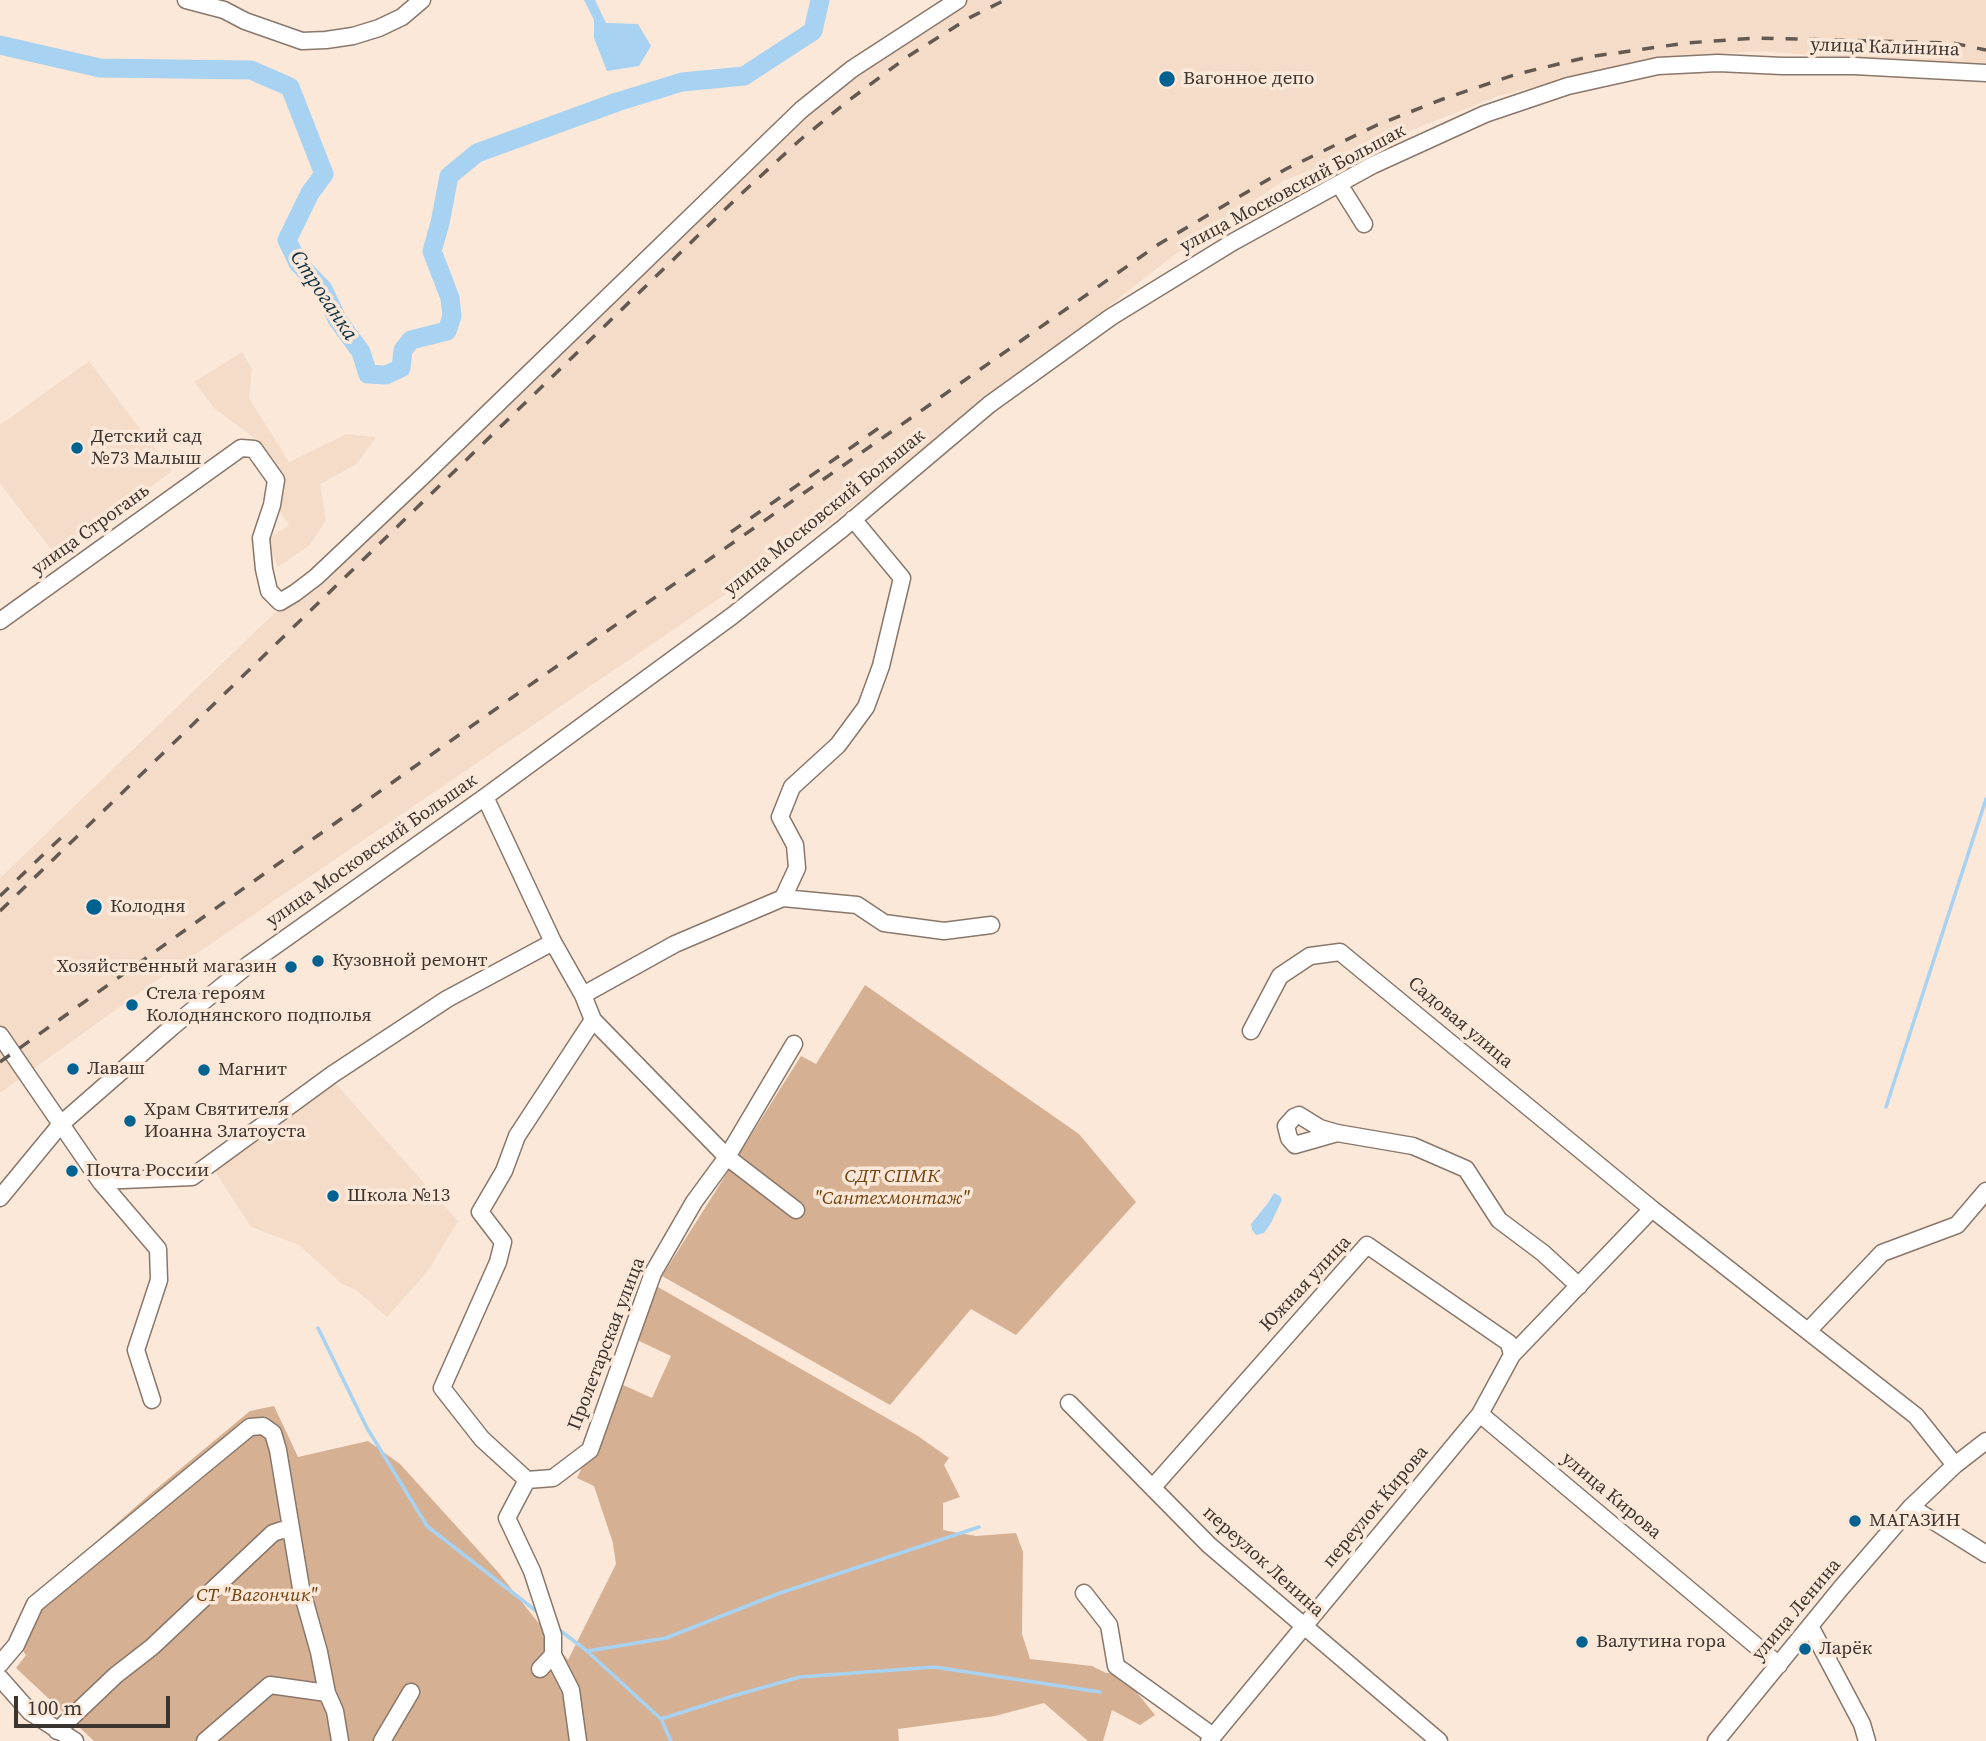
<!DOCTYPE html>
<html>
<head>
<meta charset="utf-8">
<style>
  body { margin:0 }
  #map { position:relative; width:1986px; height:1741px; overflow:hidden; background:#fbe8d9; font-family:"Source Serif 4",serif }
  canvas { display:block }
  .scale { position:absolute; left:14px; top:1696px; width:156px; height:32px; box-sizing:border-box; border:4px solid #3c352f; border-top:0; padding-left:9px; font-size:21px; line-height:24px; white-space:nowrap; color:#3c352f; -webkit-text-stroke:5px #fbe8d9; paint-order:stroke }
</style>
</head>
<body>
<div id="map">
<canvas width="1986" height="1741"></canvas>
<div class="scale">100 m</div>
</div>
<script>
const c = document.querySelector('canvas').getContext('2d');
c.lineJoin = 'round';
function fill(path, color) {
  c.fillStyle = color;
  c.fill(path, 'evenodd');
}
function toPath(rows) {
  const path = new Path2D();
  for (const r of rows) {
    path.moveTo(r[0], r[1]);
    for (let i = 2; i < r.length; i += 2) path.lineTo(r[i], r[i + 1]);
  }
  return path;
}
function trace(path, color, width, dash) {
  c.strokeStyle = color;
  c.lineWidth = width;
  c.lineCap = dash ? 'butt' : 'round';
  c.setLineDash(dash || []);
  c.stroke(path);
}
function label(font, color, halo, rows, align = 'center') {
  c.font = font + ' "Source Serif 4",serif';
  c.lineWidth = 7;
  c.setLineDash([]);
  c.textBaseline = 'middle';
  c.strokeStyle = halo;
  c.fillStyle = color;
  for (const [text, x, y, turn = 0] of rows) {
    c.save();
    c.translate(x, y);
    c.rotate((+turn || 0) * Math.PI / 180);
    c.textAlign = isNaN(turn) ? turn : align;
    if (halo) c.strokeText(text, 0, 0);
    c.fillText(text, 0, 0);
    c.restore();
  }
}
fill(toPath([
  [954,0,1986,0,1986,66,1756,51,1639,61,1498,96,1283,181,1173,256,832,522,153,983,0,1093,0,878,791,114],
  [242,352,252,369,249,398,289,462,347,434,376,437,357,464,320,484,326,520,310,545,278,567,267,540,289,525,278,509,285,491,277,464,260,442,215,409,194,382],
  [89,361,172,471,58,558,0,484,0,425],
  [335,1083,458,1221,428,1271,387,1317,356,1290,342,1284,299,1245,251,1227,214,1170]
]), '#f5dcc8');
fill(toPath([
  [865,985,1079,1134,1136,1202,1016,1335,971,1309,890,1405,662,1276,801,1056,816,1064],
  [651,1283,918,1436,949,1458,944,1465,960,1497,943,1503,943,1530,976,1536,1016,1533,1023,1552,1022,1634,1030,1659,1092,1666,1106,1673,1121,1673,1155,1715,1140,1725,1112,1710,1103,1741,1088,1741,1044,1703,995,1716,898,1729,899,1741,94,1741,16,1668,26,1655,11,1636,30,1600,149,1495,250,1411,274,1406,298,1457,368,1441,400,1464,498,1572,568,1660,616,1564,613,1543,594,1486,577,1478,621,1384,652,1398,671,1356,633,1338]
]), '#d6b092');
fill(toPath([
  [584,0,595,0,606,23,638,24,651,46,639,66,607,71,594,38,594,20],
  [1274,1193,1280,1196,1282,1200,1278,1208,1271,1223,1264,1233,1256,1235,1252,1230,1251,1224,1268,1203]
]), '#a8d2f1');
trace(toPath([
  [1886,1107,1986,799],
  [318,1328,367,1428,427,1526,540,1614],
  [557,1628,587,1651,661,1719,671,1741],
  [588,1651,666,1638,780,1593,979,1527],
  [661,1719,733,1696,800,1677,934,1667,1100,1692]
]), '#a8d2f1', 3.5);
trace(toPath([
  [0,45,100,68,251,70,290,87,324,174,310,193,287,240,298,263,323,289,337,319,361,352,368,374,386,375,401,368,403,350,411,340,447,331,452,316,450,298,432,251,440,223,449,176,477,153,617,102,682,82,744,76,813,31,820,0]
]), '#a8d2f1', 19);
const minor = toPath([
  [186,0,224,10,245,21,302,41,326,40,353,36,379,28,402,17,422,0],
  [1339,184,1364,224],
  [0,621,241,448,254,449,276,480,272,505,261,538,264,569,269,591,280,602,295,593,316,577,424,475,801,110,852,69,958,0],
  [485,797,553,942,583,995,675,944,783,898,857,905,884,923,944,931,991,925],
  [783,898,797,868,795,845,780,817,792,787,838,745,866,707,881,666,902,578,853,519],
  [583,995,593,1020,517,1136,504,1171,480,1212,503,1242,498,1262,442,1388,482,1439,527,1480,553,1478,590,1450,653,1273,694,1202,727,1157,794,1044],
  [593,1020,727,1157,796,1210],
  [1251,1031,1280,976,1310,956,1340,952,1652,1209,1916,1416,1955,1465],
  [0,1035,100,1181,192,1177,333,1074,447,999,553,942],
  [1337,1133,1295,1145,1289,1138,1286,1126,1294,1117,1299,1115,1320,1128,1337,1133,1413,1146,1466,1169,1499,1220,1543,1253,1579,1286],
  [100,1181,158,1249,159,1280,136,1350,152,1400],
  [0,1198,61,1124,172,1027,248,965,485,797,732,616,842,529,990,404,1111,317,1233,242,1373,165,1485,114,1568,86,1658,66,1718,63,1782,66,1854,66,1986,73],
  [1808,1331,1882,1253,1957,1225,1986,1191],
  [1069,1403,1209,1545,1439,1741],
  [1480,1414,1779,1665],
  [527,1480,507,1518,532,1571,553,1635,553,1655,571,1690,578,1741],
  [1153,1487,1367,1245,1509,1343,1512,1355],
  [1911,1507,1986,1554],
  [1084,1593,1109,1625,1116,1666,1213,1736],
  [1810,1626,1862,1724,1867,1741],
  [0,1664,16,1645,35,1604,250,1427,263,1426,273,1433,278,1450,301,1588,319,1652,327,1693,335,1711,340,1741],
  [540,1669,553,1655],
  [0,1678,30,1712,75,1741],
  [57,1731,116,1675,152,1647,273,1533,282,1530,290,1531],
  [205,1741,270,1685,327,1693],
  [382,1741,411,1692],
  [1209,1741,1480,1414,1512,1355,1652,1209],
  [1716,1741,1841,1588,1911,1507,1955,1465,1986,1441]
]);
trace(minor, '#88776a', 19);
trace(minor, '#fff', 16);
trace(toPath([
  [731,532,883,425],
  [0,896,68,831],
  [0,911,740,195,800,140,848,101,907,57,969,18,1005,0],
  [0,1062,473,725,1159,244,1286,169,1377,125,1443,99,1517,74,1588,57,1686,43,1756,38,1953,43,1986,50]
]), '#635951', 3.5, [12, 12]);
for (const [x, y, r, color] of [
  [1167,79,9,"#006291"],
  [77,448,7,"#006291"],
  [94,907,9,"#006291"],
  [318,961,7,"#006291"],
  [291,967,7,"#006291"],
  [132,1005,7,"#006291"],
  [73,1069,7,"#006291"],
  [204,1070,7,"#006291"],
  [130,1121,7,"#006291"],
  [72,1171,7,"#006291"],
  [333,1196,7,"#006291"],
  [1855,1521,7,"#006291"],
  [1582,1642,7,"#006291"],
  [1805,1649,7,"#006291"]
]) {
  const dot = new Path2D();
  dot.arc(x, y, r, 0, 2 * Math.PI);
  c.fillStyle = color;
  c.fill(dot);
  trace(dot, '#fbe8d9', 2.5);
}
label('19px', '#3c352f', '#fbe8d9', [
  ["улица Калинина",1885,48,2],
  ["улица Московский Большак",1293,189,-28],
  ["улица Московский Большак",825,513,-39],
  ["улица Строгань",91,530,-36],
  ["улица Московский Большак",372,851,-35],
  ["Садовая улица",1460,1023,40],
  ["Южная улица",1306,1284,-47],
  ["Пролетарская улица",607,1344,-69],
  ["улица Кирова",1611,1496,40],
  ["переулок Кирова",1376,1507,-50],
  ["переулок Ленина",1263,1562,42],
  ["улица Ленина",1797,1610,-50]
]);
label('19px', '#3c352f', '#fbe8d9', [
  ["Вагонное депо",1183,79],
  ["Детский сад",91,437],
  ["№73 Малыш",91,459],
  ["Колодня",110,907],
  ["Кузовной ремонт",332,961],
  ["Хозяйственный магазин",277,967,"right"],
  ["Стела героям",146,994],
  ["Колоднянского подполья",146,1016],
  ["Лаваш",87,1069],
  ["Магнит",218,1070],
  ["Храм Святителя",144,1110],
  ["Иоанна Златоуста",144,1132],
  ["Почта России",86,1171],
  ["Школа №13",347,1196],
  ["МАГАЗИН",1869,1521],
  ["Валутина гора",1596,1642],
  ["Ларёк",1819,1649]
], 'left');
label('italic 19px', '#73420e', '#fbe8d9', [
  ["СДТ СПМК",892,1177],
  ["\"Сантехмонтаж\"",892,1199],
  ["СТ \"Вагончик\"",257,1596]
]);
label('italic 21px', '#0c2f44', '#fbe8d9', [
  ["Строганка",323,296,56]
]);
</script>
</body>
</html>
